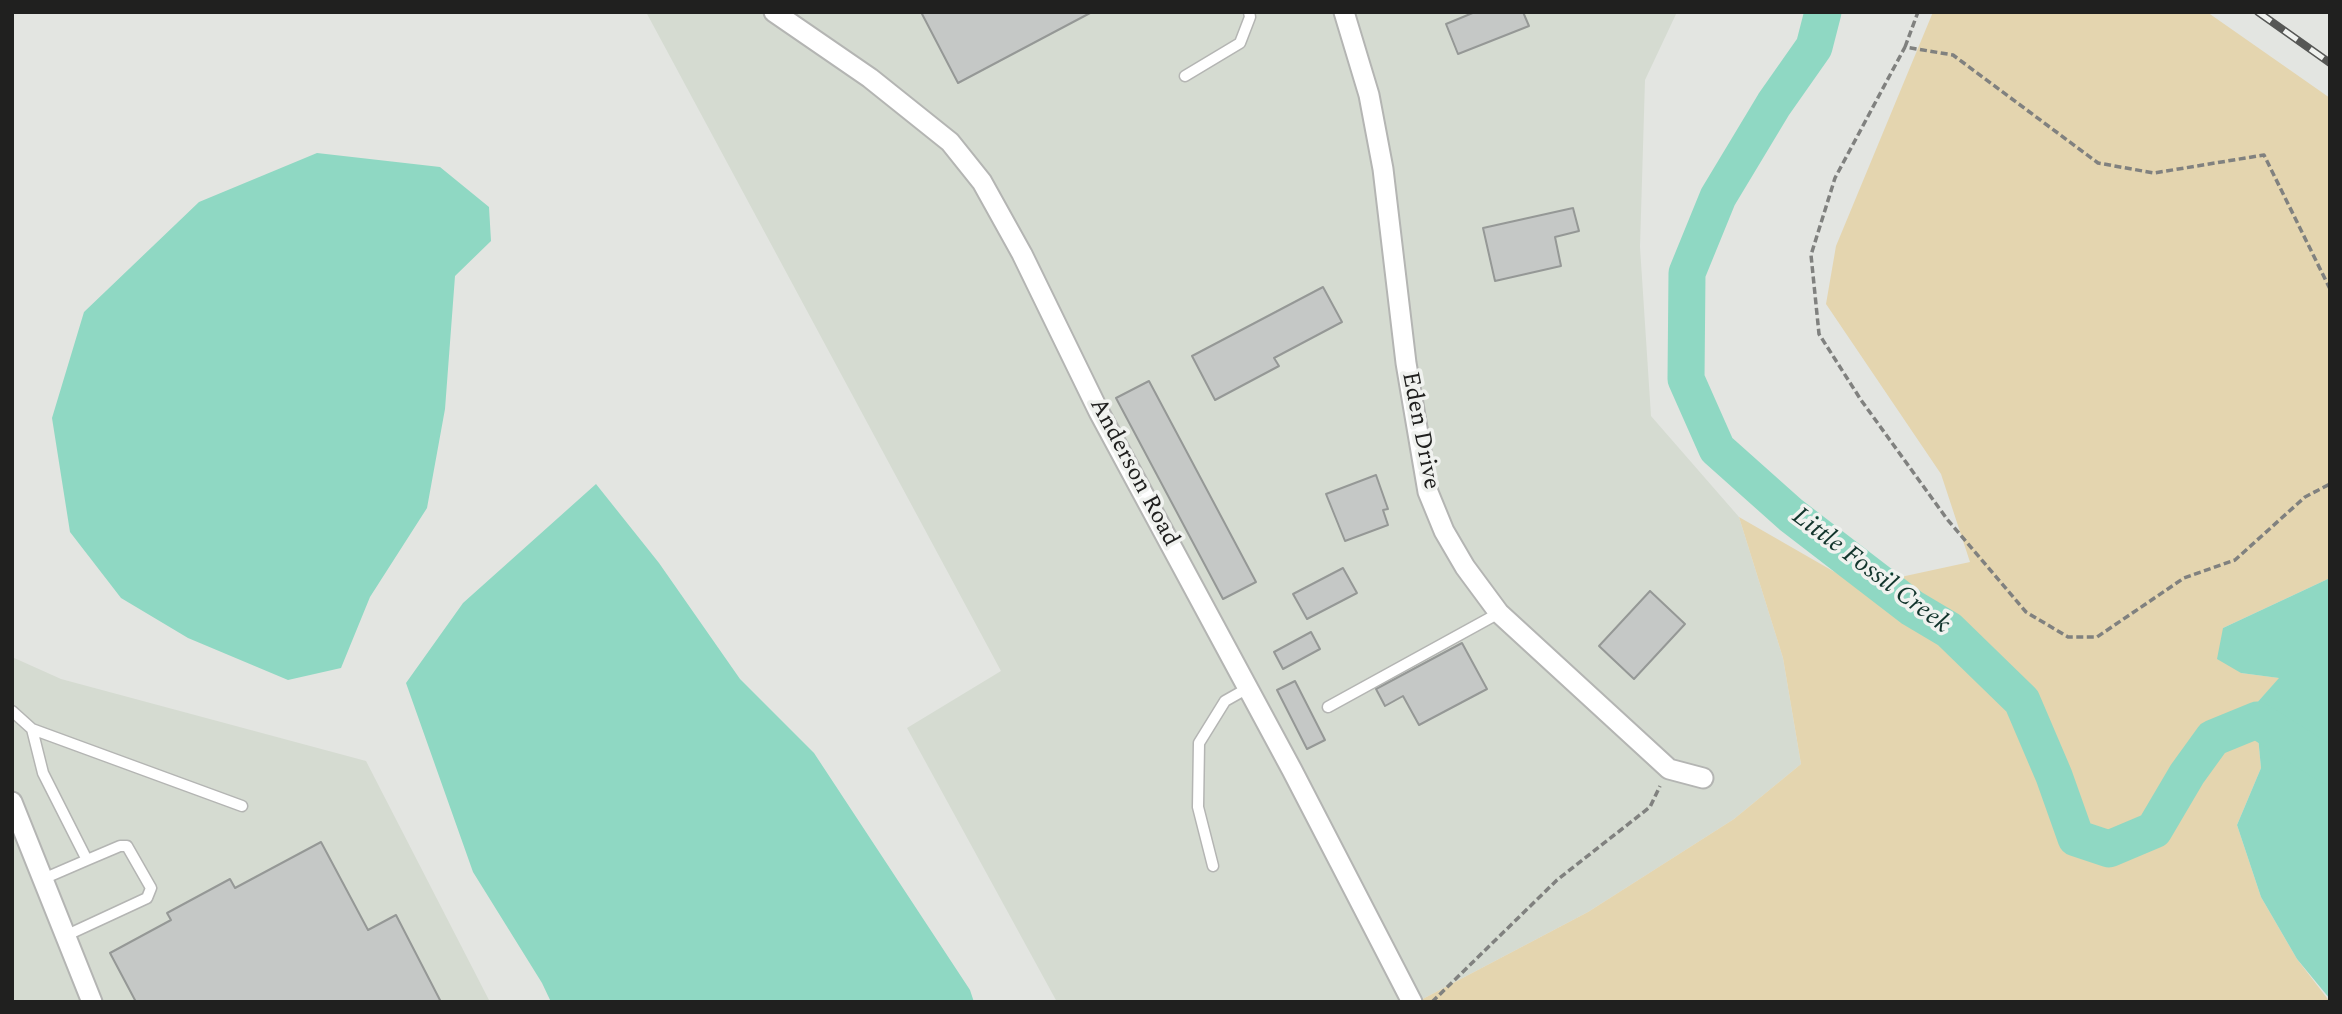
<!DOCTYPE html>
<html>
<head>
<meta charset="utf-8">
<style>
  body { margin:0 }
  #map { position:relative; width:2342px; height:1014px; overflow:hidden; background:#e3e5e1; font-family:Spectral,serif }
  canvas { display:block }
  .frame { position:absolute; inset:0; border:14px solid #20201f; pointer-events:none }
</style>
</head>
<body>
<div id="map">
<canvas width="2342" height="1014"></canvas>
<div class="frame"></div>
</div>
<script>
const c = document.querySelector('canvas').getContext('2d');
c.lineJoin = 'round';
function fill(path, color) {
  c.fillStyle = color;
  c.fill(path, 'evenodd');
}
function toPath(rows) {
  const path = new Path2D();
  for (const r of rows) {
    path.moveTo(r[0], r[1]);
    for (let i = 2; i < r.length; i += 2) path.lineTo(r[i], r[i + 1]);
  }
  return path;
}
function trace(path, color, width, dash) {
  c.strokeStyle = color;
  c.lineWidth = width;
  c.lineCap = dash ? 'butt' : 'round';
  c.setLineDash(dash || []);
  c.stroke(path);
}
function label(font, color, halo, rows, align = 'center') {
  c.font = font + ' Spectral,serif';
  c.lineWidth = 7;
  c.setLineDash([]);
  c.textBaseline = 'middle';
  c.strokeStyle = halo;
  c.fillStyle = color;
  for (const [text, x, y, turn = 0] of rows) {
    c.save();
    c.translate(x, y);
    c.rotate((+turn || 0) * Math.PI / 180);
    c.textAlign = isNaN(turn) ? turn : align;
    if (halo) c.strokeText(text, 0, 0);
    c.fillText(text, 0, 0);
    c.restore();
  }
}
fill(toPath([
  [646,12,1677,12,1645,80,1640,247,1651,416,1739,517,1783,658,1801,764,1734,819,1588,912,1417,1002,1057,1002,907,728,1001,671],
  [12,657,61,679,366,761,490,1002,12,1002]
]), '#d5dbd1');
fill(toPath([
  [1933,12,2207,12,2330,98,2330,578,2223,628,2241,673,2280,678,2255,705,2261,768,2237,825,2261,897,2297,959,2330,1002,1417,1002,1588,912,1734,819,1801,764,1783,658,1739,517,1859,586,1970,562,1941,474,1826,304,1836,246]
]), '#e4d5af');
fill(toPath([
  [317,153,440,167,489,207,491,241,455,276,445,409,427,508,370,597,341,668,288,680,188,638,121,598,70,532,52,418,84,312,199,202],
  [596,484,659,563,740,679,814,753,970,990,974,1002,551,1002,542,983,473,872,406,683,463,603],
  [2330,578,2330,999,2297,959,2261,897,2237,825,2261,768,2255,705,2279,678,2241,673,2217,659,2223,628]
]), '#8fd8c3');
trace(toPath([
  [1823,12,1814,47,1774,104,1718,197,1687,273,1686,379,1717,449,1791,515,1912,608,1949,630,2022,701,2054,776,2076,838,2109,849,2154,830,2187,774,2213,738,2257,720,2330,766]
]), '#8fd8c3', 37);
const building = toPath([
  [921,12,1092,12,958,83,921,12],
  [1475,12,1523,12,1529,26,1458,54,1446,24,1475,12],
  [1573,208,1579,231,1555,237,1561,266,1495,281,1483,228,1573,208],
  [1323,287,1342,322,1274,358,1279,366,1215,400,1192,356,1323,287],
  [1149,381,1256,582,1223,599,1116,398,1149,381],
  [1376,475,1388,509,1383,510,1388,525,1345,541,1326,494,1376,475],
  [1343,568,1357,593,1307,619,1293,594,1343,568],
  [1650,591,1685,624,1634,679,1599,646,1650,591],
  [1311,632,1320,649,1283,669,1274,652,1311,632],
  [1462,643,1487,689,1419,725,1403,696,1385,706,1376,689,1462,643],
  [1295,681,1325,740,1307,749,1277,690,1295,681],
  [321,842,368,930,396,915,441,1002,136,1002,110,953,171,920,167,913,230,879,235,888,321,842]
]);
fill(building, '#c5c8c6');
trace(building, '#959896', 2);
const service = toPath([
  [1185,76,1240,43,1250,17,1249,12],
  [1328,707,1499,613],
  [12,711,32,729,242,806],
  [32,729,43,773,87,860,120,846,127,846,151,888,147,898,65,936],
  [1213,866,1198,807,1199,743,1225,701,1248,688],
  [43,879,87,860]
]);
const minor = toPath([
  [774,12,870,78,950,142,982,182,1022,254,1099,412,1292,770,1412,1002],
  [1344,12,1369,95,1383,169,1406,363,1428,492,1444,531,1465,567,1499,613,1669,769,1703,778],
  [12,802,92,1002]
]);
trace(service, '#b4b5b3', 13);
trace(minor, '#b4b5b3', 23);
trace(toPath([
  [1905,47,1918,12],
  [2330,289,2264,155,2154,173,2098,163,1953,55,1905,47,1835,178,1811,255,1819,334,1861,400,1947,519,2026,612,2068,637,2097,637,2184,578,2235,560,2305,497,2330,484],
  [1432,1002,1557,880,1650,807,1660,786]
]), '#80817f', 3.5, [7, 3.5]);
trace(service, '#fff', 10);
trace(minor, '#fff', 19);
const rail = toPath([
  [2258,12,2330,63]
]);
trace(rail, '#565755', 8);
trace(rail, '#f0f2ef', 5, [16]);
label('24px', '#20201f', '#f0f2ef', [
  ["Eden Drive",1419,431,79],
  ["Anderson Road",1133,473,62]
]);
label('italic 26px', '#12352c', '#f0f2ef', [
  ["Little Fossil Creek",1870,572,37]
]);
</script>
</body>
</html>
